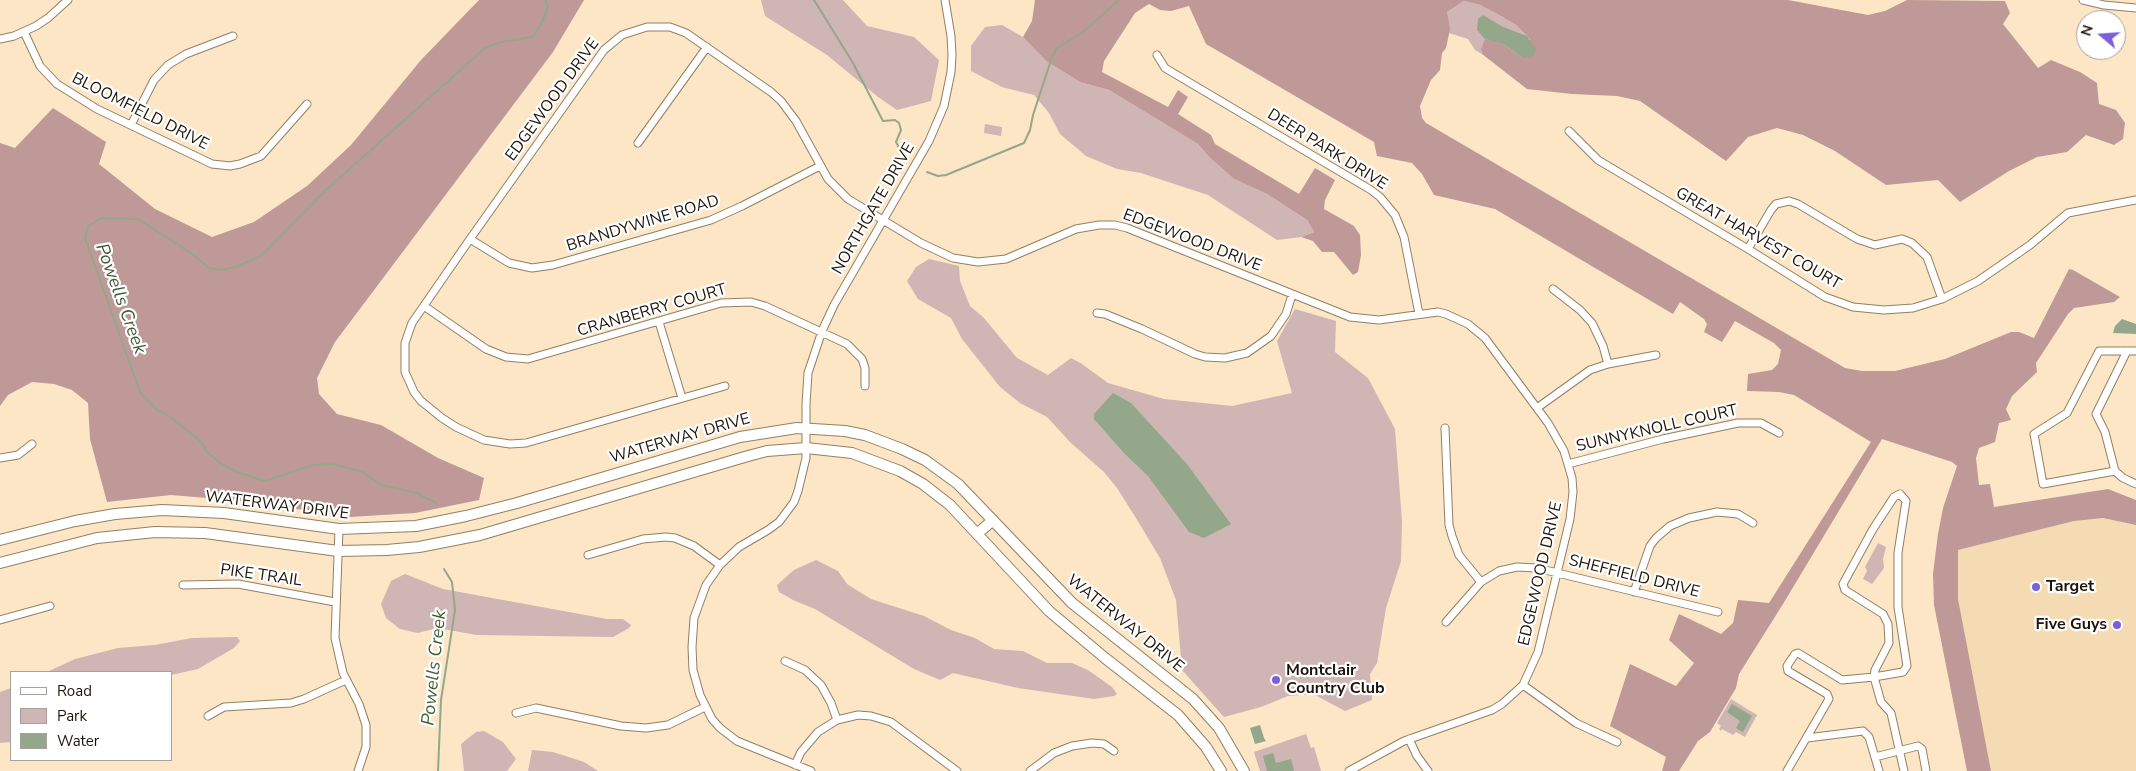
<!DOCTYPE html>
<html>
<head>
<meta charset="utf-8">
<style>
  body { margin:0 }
  #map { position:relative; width:2136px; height:771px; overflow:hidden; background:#fce6c6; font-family:"Nunito Sans",sans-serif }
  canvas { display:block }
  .legend { position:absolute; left:10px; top:671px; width:162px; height:90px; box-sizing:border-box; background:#fff; border:1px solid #a5a19d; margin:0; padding:6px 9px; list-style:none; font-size:15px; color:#1d150a }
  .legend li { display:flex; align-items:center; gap:10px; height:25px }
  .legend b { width:25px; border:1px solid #a5a19d }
  .north { position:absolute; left:2076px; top:10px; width:50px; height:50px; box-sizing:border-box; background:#fff; border:1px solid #a5a19d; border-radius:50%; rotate:288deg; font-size:14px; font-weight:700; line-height:20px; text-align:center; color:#1d150a }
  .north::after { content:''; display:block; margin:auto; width:18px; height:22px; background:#7d5ed9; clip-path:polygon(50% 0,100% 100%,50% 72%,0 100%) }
</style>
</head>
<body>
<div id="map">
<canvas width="2136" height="771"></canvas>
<ul class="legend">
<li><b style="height:6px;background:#fff"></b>Road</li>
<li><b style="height:14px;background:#cfb5b4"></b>Park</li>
<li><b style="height:14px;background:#94a78b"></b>Water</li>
</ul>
<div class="north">N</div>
</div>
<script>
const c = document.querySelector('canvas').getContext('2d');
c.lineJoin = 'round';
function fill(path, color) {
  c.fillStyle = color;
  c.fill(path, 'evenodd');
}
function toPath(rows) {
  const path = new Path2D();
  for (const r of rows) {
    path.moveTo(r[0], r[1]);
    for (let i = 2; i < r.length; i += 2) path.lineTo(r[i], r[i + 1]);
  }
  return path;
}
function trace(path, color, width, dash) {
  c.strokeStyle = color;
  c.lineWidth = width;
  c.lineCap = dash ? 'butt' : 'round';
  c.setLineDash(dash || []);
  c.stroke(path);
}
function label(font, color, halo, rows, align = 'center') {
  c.font = font + ' "Nunito Sans",sans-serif';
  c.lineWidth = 4.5;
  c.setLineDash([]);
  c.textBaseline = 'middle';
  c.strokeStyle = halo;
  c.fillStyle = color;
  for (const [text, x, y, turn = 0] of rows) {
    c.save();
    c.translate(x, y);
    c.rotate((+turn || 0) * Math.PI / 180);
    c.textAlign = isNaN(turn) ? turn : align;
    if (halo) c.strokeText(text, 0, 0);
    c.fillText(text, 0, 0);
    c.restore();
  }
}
fill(toPath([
  [2103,518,2136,525,2136,771,1988,771,1958,599,1958,550,2074,521]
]), '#f5dbb4');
fill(toPath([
  [761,0,843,0,867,26,914,37,939,60,931,101,897,110,878,97,827,55,765,16],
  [1464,1,1480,5,1501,16,1516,25,1530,39,1481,49,1482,54,1475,50,1468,39,1449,33,1447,12],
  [1002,25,1023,37,1046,61,1080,82,1109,90,1198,144,1209,157,1234,179,1267,194,1307,220,1314,232,1301,237,1277,240,1208,195,1141,173,1117,169,1086,156,1060,134,1049,113,1034,95,1002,87,971,71,971,46,985,27],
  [985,124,1002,127,1001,136,984,133],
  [929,259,959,266,960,281,970,306,984,318,1017,358,1048,375,1071,358,1082,364,1108,383,1164,399,1232,406,1292,393,1277,341,1295,309,1336,321,1335,352,1368,378,1395,429,1402,521,1401,561,1386,608,1377,663,1370,674,1372,700,1345,711,1313,694,1288,696,1261,707,1224,717,1182,670,1176,600,1160,558,1136,518,1117,488,1104,472,1071,443,1047,417,1020,403,1000,387,962,339,951,318,918,299,907,281,916,267],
  [1878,543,1886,547,1883,559,1884,568,1872,584,1863,579,1867,571,1865,567],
  [816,560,838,571,847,584,871,599,924,616,951,630,975,638,994,649,1023,651,1047,663,1072,663,1088,670,1112,687,1117,694,1114,696,1094,699,1018,688,953,673,940,680,914,669,815,609,793,600,779,592,777,585,794,570],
  [405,574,443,589,607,619,623,619,631,625,629,628,613,637,477,635,437,628,418,633,400,629,386,618,381,604,391,581],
  [237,637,240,641,234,648,198,669,171,675,171,672,47,672,75,659,118,648,155,645,192,638],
  [11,688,11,742,0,743,0,692],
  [1731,699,1757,715,1745,737,1736,732,1733,735,1722,729,1721,731,1719,729,1721,726,1717,723],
  [484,731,503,742,516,759,507,771,464,771,461,744,476,732],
  [1306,734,1311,748,1314,747,1321,771,1260,771,1254,752],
  [532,750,553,752,584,762,598,771,528,771]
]), '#cfb5b4');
fill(toPath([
  [479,0,584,0,553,52,335,342,317,378,319,394,337,414,381,425,438,458,484,478,479,500,415,513,350,517,243,501,171,495,107,502,90,439,88,403,72,390,54,384,32,382,8,395,0,406,0,143,15,148,53,108,106,142,99,164,155,209,212,237,254,222,307,186,351,145,421,60],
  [1035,0,1788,0,1868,15,1885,11,1907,0,2005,1,2010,13,2003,24,2038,68,2051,60,2080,72,2097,83,2099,104,2116,110,2125,123,2123,139,2114,145,2086,135,2067,152,2037,157,2009,171,1960,202,1938,180,1886,185,1835,151,1803,135,1777,128,1748,137,1726,161,1640,101,1617,96,1572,94,1527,89,1482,54,1481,49,1485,39,1503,44,1521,57,1530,39,1516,25,1501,16,1480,5,1464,1,1447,12,1450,29,1446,48,1442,53,1440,70,1431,80,1420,106,1422,118,1426,123,1845,368,1862,371,1895,371,1945,359,2011,332,2019,332,2034,338,2069,269,2073,270,2120,297,2114,302,2074,308,2068,314,2036,363,2037,372,2012,396,2006,409,2011,420,1999,423,1995,442,1979,448,1976,458,1979,485,1990,484,1994,507,2108,489,2136,500,2136,525,2103,518,2074,521,1958,550,1958,599,1991,771,1967,771,1934,605,1933,574,1938,534,1943,508,1957,466,1952,462,1882,439,1783,604,1739,674,1736,688,1710,732,1698,741,1679,771,1662,771,1666,757,1610,726,1630,664,1676,686,1694,663,1669,640,1679,614,1721,634,1733,623,1738,600,1769,603,1871,442,1794,395,1779,392,1747,391,1748,374,1772,370,1778,364,1781,350,1774,343,1735,321,1722,342,1704,332,1707,324,1704,319,1680,302,1673,314,1495,209,1434,195,1422,174,1412,163,1377,156,1374,142,1206,44,1189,6,1171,11,1160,10,1149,4,1135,13,1104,61,1102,72,1168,107,1178,90,1188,97,1178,114,1211,135,1215,144,1299,194,1315,168,1335,180,1325,200,1324,209,1354,226,1360,235,1361,255,1358,272,1353,275,1334,252,1322,252,1313,241,1301,237,1314,232,1307,220,1267,194,1234,179,1209,157,1198,144,1109,90,1080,82,1046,61,1023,37,1032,21]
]), '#be9998');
fill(toPath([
  [1483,15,1503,27,1527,36,1536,49,1534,55,1529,58,1521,57,1503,44,1485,39,1477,30,1478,19],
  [2122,319,2136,324,2136,334,2113,333,2115,326],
  [1113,393,1131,403,1187,464,1231,524,1204,538,1189,532,1148,476,1124,453,1094,419,1094,414],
  [1732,704,1752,716,1743,732,1736,728,1740,721,1727,712],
  [1260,725,1264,738,1266,741,1255,744,1250,728],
  [1273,753,1276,763,1291,759,1294,771,1267,771,1263,756]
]), '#94a78b');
trace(toPath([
  [814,0,853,63,883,121,895,120,899,123,901,130,896,142,904,157],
  [927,172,938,176,946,175,1024,143,1030,130,1033,115,1052,57,1057,48,1083,32,1119,0],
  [436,503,417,493,381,485,363,472,333,464,312,465,265,481,237,472,222,464,208,453,200,441,172,418,156,409,140,392,85,238,88,226,102,218,138,219,191,253,209,268,221,270,235,267,261,256,325,191,485,48,501,42,533,37,541,24,548,7,545,0],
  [438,771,441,700,455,610,452,582,444,569]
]), '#94a78b', 2);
const minor = toPath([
  [2083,0,2104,5,2136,8],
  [24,32,40,66,57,84,97,109,212,164,230,166,240,164,261,156,307,104],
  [0,39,14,36,36,26,48,18,68,0],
  [1157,55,1165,68,1371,190,1380,197,1395,215,1404,237,1419,314],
  [131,125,154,80,168,65,186,54,233,36],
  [1569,131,1598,160,1748,249,1825,297,1853,307,1884,310,1913,308,1942,299,1978,281,2030,245,2068,213,2136,200],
  [638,143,707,47],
  [470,239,509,263,532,268,553,265,711,220,742,206,820,166],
  [1748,249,1771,210,1776,204,1789,201,1798,204,1857,239,1875,245,1902,239,1912,243,1927,257,1942,299],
  [1553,289,1580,310,1592,323,1603,346,1608,364],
  [424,306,486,349,506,357,528,359,721,303,751,302,765,306,847,344,862,359,865,368,865,386],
  [1097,313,1105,314,1142,329,1195,354,1205,357,1225,358,1247,353,1271,336,1286,314,1292,295],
  [659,322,682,398],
  [2127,351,2096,414,2105,432,2115,471,2123,478,2136,484],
  [725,386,526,443,510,444,484,440,456,427,442,418,421,401,414,392,405,372,405,343,412,323,470,239,604,50,622,35,647,27,670,27,686,33,771,92,781,101,796,121,828,179,848,199,921,243,953,258,978,262,1006,259,1076,229,1099,225,1115,225,1127,228,1350,317,1379,320,1438,312,1446,314,1468,324,1485,338,1548,423,1564,451,1572,478,1573,492,1570,519,1538,652,1523,685,1502,704,1492,710,1404,741,1349,771],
  [1537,408,1590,370,1608,364,1656,355],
  [1445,428,1449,525,1452,536,1459,555,1481,582],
  [0,458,18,455,32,444],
  [1568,464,1663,439,1738,423,1761,423,1779,433],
  [2115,471,2043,484,2034,434,2067,413,2099,351,2136,351],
  [1900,494,1906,501,1898,553,1898,607,1907,666,1903,672,1874,677,1875,670,1889,643,1888,624,1883,614,1845,590,1843,584,1873,529,1894,497,1900,494],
  [339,529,335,638,343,673,359,704,366,725,366,747,358,771],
  [588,555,643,539,666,537,675,538,694,546,720,565],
  [183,585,238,584,335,602],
  [1634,592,1650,546,1656,538,1670,526,1689,518,1717,512,1738,514,1753,523],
  [0,620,50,606],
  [1446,622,1481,582,1499,571,1517,567,1537,568,1718,612],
  [785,661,805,670,821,685,831,703,837,720],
  [1523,685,1576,723,1617,742],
  [516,713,536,708,621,726,646,728,668,725,705,707],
  [208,716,224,707,291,703,304,699,346,680],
  [1807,738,1863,731,1869,737,1879,771],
  [1409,739,1417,756,1428,771],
  [1875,757,1918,746,1922,749,1926,771],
  [795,765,801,752,818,732,837,720,858,715,871,716,891,722,957,771],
  [811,771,737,741,720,728,712,719,700,695,693,670,692,647,694,618,706,585,720,565,739,547,768,530,779,522,794,502,798,491,806,458,806,404,808,373,822,331,834,305,929,141,944,106,951,72,952,55,951,36,945,0],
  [1030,771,1054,753,1072,746,1092,743,1104,744,1114,751],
  [1787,771,1829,699,1827,694,1788,671,1787,666,1795,654,1798,653,1842,680,1874,677,1881,702,1891,713,1904,771]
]);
const secondary = toPath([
  [977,534,993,520],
  [0,540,75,521,115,514,162,510,224,513,339,529,416,526,466,516,517,503,740,437,797,428,845,431,865,435,902,449,925,460,958,484,1072,603,1193,699,1219,728,1244,771],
  [0,563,97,538,155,532,205,533,338,551,387,550,419,547,480,535,748,456,767,451,806,448,852,453,900,471,923,484,950,505,1049,611,1105,658,1178,715,1206,747,1221,771]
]);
trace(minor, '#937f62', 9);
trace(secondary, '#937f62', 12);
trace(minor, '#fff', 7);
trace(secondary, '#fff', 10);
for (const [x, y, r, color] of [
  [2036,587,5,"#7d5ed9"],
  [2117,625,5,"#7d5ed9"],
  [1276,680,5,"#7d5ed9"]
]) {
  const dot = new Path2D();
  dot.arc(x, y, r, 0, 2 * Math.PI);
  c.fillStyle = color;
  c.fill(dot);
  trace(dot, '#fff', 2);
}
label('16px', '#1d150a', '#fff', [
  ["EDGEWOOD DRIVE",553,100,-54],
  ["BLOOMFIELD DRIVE",140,112,27],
  ["DEER PARK DRIVE",1327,150,32],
  ["NORTHGATE DRIVE",874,209,-60],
  ["BRANDYWINE ROAD",643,224,-17],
  ["GREAT HARVEST COURT",1758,239,30],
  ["EDGEWOOD DRIVE",1192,241,21],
  ["CRANBERRY COURT",652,311,-16],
  ["SUNNYKNOLL COURT",1657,429,-13],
  ["WATERWAY DRIVE",680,439,-16],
  ["WATERWAY DRIVE",277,506,7],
  ["EDGEWOOD DRIVE",1541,574,-77],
  ["PIKE TRAIL",261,576,8],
  ["SHEFFIELD DRIVE",1634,577,14],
  ["WATERWAY DRIVE",1125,624,39]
]);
label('bold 16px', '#1d150a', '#fff', [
  ["Target",2046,587],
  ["Five Guys",2107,625,"right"],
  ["Montclair",1286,671],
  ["Country Club",1286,689]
], 'left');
label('italic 18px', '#405c31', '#fff', [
  ["Powells Creek",120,299,70],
  ["Powells Creek",435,668,-84]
]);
</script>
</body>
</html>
